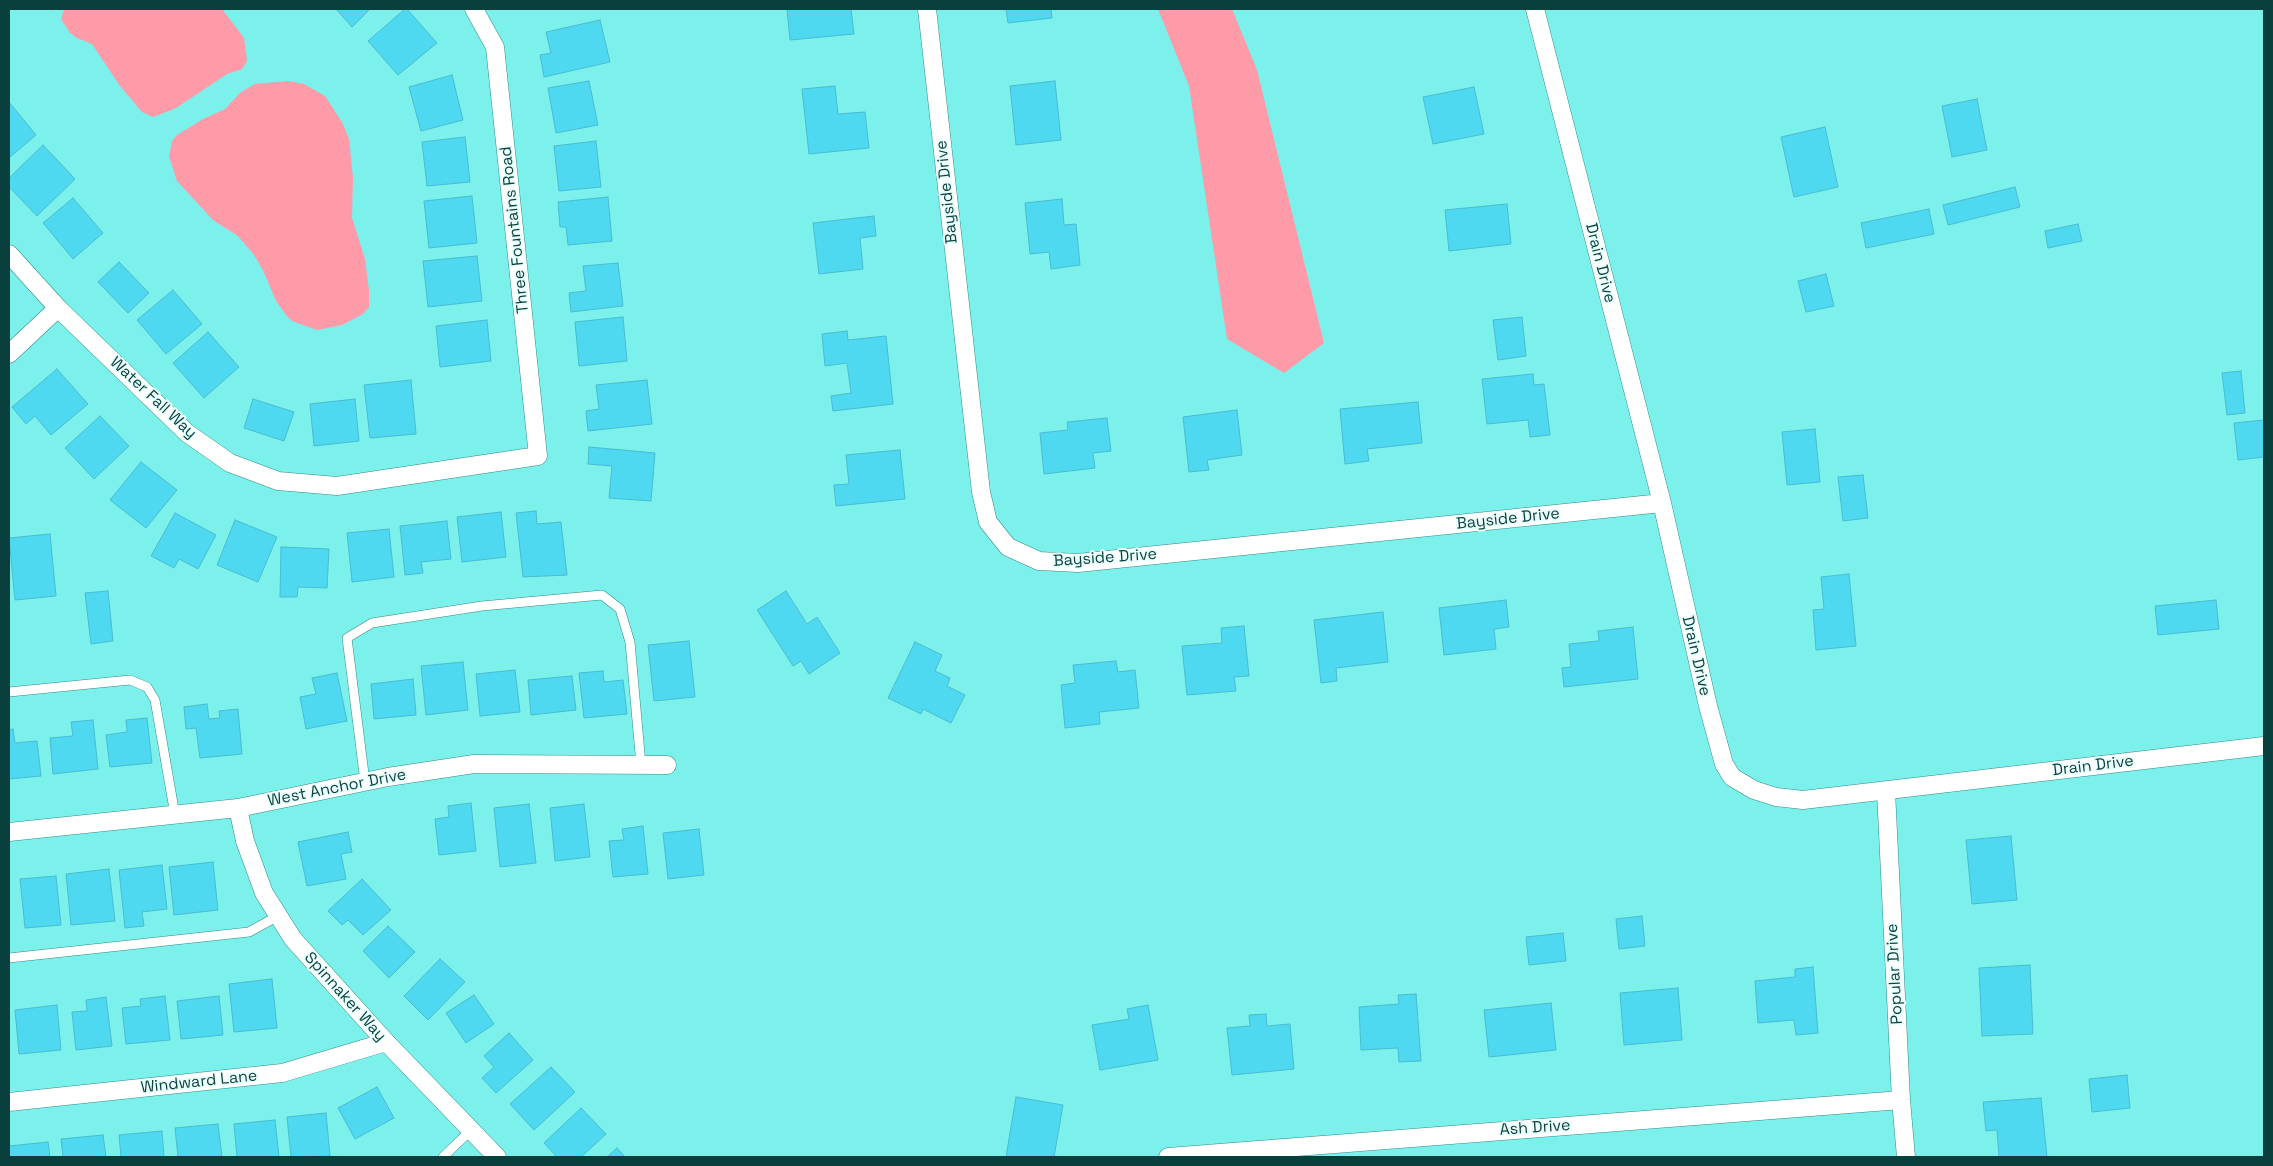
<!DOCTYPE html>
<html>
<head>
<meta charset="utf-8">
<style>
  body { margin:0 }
  #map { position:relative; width:2273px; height:1166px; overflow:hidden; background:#7cf0ea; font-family:"Space Grotesk",sans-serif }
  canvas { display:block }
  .frame { position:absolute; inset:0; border:10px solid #093f3d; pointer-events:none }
</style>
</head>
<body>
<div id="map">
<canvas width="2273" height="1166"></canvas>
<div class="frame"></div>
</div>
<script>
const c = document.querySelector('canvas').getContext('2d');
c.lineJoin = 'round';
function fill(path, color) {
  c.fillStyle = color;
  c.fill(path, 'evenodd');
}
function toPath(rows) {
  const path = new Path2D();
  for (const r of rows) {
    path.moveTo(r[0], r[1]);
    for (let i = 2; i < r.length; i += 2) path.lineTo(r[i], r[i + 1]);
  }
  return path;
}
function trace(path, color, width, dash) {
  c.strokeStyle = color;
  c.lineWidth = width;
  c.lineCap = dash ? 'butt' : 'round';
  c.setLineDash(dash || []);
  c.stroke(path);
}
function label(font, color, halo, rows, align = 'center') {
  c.font = font + ' "Space Grotesk",sans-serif';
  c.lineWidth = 4;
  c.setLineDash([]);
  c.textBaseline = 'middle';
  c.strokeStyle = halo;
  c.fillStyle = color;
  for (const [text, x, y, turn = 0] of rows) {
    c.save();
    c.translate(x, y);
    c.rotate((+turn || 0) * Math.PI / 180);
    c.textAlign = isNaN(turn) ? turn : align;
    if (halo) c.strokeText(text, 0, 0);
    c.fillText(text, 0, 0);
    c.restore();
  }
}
fill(toPath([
  [64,9,222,9,244,38,247,61,242,69,227,74,176,108,153,117,142,112,120,86,92,44,77,38,70,33,61,19],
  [1158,9,1232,9,1257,70,1324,343,1284,373,1227,339,1189,86],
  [288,81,304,84,325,96,343,124,349,139,353,178,352,218,365,259,369,291,369,307,363,314,342,325,317,330,292,321,286,315,276,301,263,270,254,255,238,236,213,220,177,181,169,157,172,141,177,135,203,119,225,109,241,92,255,84]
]), '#ff9aa8');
const building = toPath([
  [336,9,370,9,352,27,336,9],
  [405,9,407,9,437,43,398,75,368,41,405,9],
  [787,9,851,9,854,34,790,40,787,9],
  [1006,9,1051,9,1052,18,1008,23,1006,9],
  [600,20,610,62,544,77,540,55,551,53,546,32,600,20],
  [452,75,463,120,421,131,409,87,452,75],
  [589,81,598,125,556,133,548,88,589,81],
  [1055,81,1061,140,1016,145,1010,86,1055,81],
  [835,86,838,114,865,112,869,148,809,154,802,89,835,86],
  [1474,87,1484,134,1433,144,1423,97,1474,87],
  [1977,99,1987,150,1952,157,1942,106,1977,99],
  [9,102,36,135,9,158,9,102],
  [1825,127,1838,187,1794,197,1781,137,1825,127],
  [465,137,470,182,427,186,422,142,465,137],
  [596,141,601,187,559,191,554,146,596,141],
  [43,145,75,179,37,216,9,187,9,178,43,145],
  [2015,187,2020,207,1948,225,1943,205,2015,187],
  [472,196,477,243,429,248,424,201,472,196],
  [608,197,612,241,568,245,566,227,560,227,558,202,608,197],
  [73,198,103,233,73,259,43,223,73,198],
  [1062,199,1064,225,1076,224,1080,265,1051,269,1049,252,1030,254,1025,203,1062,199],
  [1507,204,1511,244,1449,251,1445,210,1507,204],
  [1929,209,1934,234,1866,248,1861,223,1929,209],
  [874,216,876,236,860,238,863,269,819,274,813,223,874,216],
  [2078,224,2082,241,2048,248,2045,231,2078,224],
  [477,256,482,301,428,307,423,261,477,256],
  [119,262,149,293,128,313,98,282,119,262],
  [618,263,623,306,571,312,569,293,586,291,583,266,618,263],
  [1826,274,1834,306,1806,312,1798,281,1826,274],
  [173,290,202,324,166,354,137,320,173,290],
  [623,317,627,361,579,366,575,322,623,317],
  [1522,317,1526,356,1498,360,1493,320,1522,317],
  [487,320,491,361,440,367,436,326,487,320],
  [847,331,848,340,886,336,893,404,833,411,831,396,851,393,847,363,825,366,822,334,847,331],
  [208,332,239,367,204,398,173,363,208,332],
  [57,369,88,404,51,435,35,416,26,424,12,407,57,369],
  [2241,371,2245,413,2227,415,2222,373,2241,371],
  [1533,374,1534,385,1544,384,1550,435,1530,437,1528,420,1487,424,1482,379,1533,374],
  [411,380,416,434,370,438,364,385,411,380],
  [647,380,652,424,588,431,586,411,599,409,596,385,647,380],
  [253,399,294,412,284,441,244,428,253,399],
  [355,399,359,441,314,446,310,404,355,399],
  [1418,402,1422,443,1367,449,1369,461,1345,464,1340,409,1418,402],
  [1237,410,1242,455,1207,460,1209,470,1189,472,1183,417,1237,410],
  [100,416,129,446,94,479,65,448,100,416],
  [1107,418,1111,451,1093,453,1095,468,1044,474,1040,433,1068,430,1067,422,1107,418],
  [2264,420,2264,457,2238,460,2234,423,2264,420],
  [1815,429,1820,482,1787,485,1782,432,1815,429],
  [589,447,655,453,651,501,609,498,612,466,588,464,589,447],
  [900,450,905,499,836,506,834,485,849,484,846,455,900,450],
  [141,462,177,490,146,528,110,500,141,462],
  [1863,475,1868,518,1843,521,1838,477,1863,475],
  [536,511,537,524,561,522,567,575,523,577,516,513,536,511],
  [501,512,506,557,462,562,457,517,501,512],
  [175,513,216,535,198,569,179,559,174,568,151,556,175,513],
  [235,520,277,537,258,582,217,565,235,520],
  [447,521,451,559,421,562,423,573,405,575,400,526,447,521],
  [389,529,394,577,352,582,347,533,389,529],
  [50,534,56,596,15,600,9,538,50,534],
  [281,547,329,549,327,588,298,587,297,597,280,597,281,547],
  [1849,574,1856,646,1816,650,1813,610,1824,609,1821,577,1849,574],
  [108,591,113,641,91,644,85,593,108,591],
  [786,591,807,624,817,617,840,653,809,674,801,661,793,666,757,610,786,591],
  [1506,600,1509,627,1494,629,1496,649,1444,655,1439,608,1506,600],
  [2216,600,2219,629,2158,635,2155,606,2216,600],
  [1383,612,1388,662,1336,668,1337,681,1321,683,1314,620,1383,612],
  [1244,626,1249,676,1234,677,1236,691,1187,695,1182,646,1222,643,1221,628,1244,626],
  [1633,627,1638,679,1564,687,1562,668,1571,667,1569,644,1599,641,1598,631,1633,627],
  [689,641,695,697,654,701,648,645,689,641],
  [915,642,942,655,935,671,950,678,947,686,965,695,951,723,923,709,921,714,888,698,915,642],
  [1116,661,1118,672,1135,670,1139,708,1099,712,1100,724,1065,728,1061,685,1075,683,1073,665,1116,661],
  [463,662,468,710,426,715,421,666,463,662],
  [515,670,520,712,480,716,476,674,515,670],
  [603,671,604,682,623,680,627,714,584,718,579,673,603,671],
  [337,673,347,721,306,729,300,697,316,694,312,678,337,673],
  [572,676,576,710,531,715,528,680,572,676],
  [413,679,416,715,374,719,371,684,413,679],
  [207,704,209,719,220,718,219,711,238,709,242,754,200,758,196,728,186,729,184,707,207,704],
  [147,718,152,763,110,767,106,735,127,732,126,720,147,718],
  [93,720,98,769,53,774,50,738,73,736,71,722,93,720],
  [13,729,15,743,37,741,41,776,9,779,9,730,13,729],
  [471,803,476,851,439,855,435,819,449,817,448,806,471,803],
  [529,804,536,863,500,867,494,808,529,804],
  [584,804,590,857,555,861,550,808,584,804],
  [643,826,648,874,613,877,609,841,624,840,622,829,643,826],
  [699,829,704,875,668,879,663,833,699,829],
  [348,832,352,852,341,854,346,879,307,886,298,842,348,832],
  [2011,836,2017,900,1972,904,1966,840,2011,836],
  [213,862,218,910,174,915,169,867,213,862],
  [162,865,167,909,142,912,144,926,125,928,119,870,162,865],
  [109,869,115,921,71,925,66,874,109,869],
  [56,876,61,925,25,928,20,879,56,876],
  [362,879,391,910,363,935,348,920,342,925,328,911,362,879],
  [1642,916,1645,946,1619,949,1616,919,1642,916],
  [388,926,415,952,389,978,363,951,388,926],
  [1563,933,1566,961,1529,965,1526,937,1563,933],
  [440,959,465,982,428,1020,404,996,440,959],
  [2030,965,2033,1034,1982,1036,1979,968,2030,965],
  [1813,967,1818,1033,1796,1035,1794,1020,1758,1023,1755,981,1795,977,1795,969,1813,967],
  [272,979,277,1028,234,1032,229,984,272,979],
  [1678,988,1682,1040,1624,1045,1620,993,1678,988],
  [1416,994,1421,1061,1399,1062,1398,1048,1361,1050,1359,1007,1399,1004,1398,995,1416,994],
  [474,995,494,1024,466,1043,446,1013,474,995],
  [165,996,170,1040,126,1044,122,1008,141,1006,140,999,165,996],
  [219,996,223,1035,181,1039,177,1001,219,996],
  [106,997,112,1046,76,1050,72,1012,87,1011,86,1000,106,997],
  [1551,1003,1556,1050,1489,1057,1484,1010,1551,1003],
  [57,1005,61,1050,19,1054,15,1010,57,1005],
  [1148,1005,1158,1060,1100,1070,1092,1025,1129,1019,1127,1009,1148,1005],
  [1266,1014,1267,1026,1290,1024,1294,1069,1232,1075,1227,1028,1250,1026,1249,1015,1266,1014],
  [509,1033,533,1060,496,1093,482,1078,494,1067,484,1056,509,1033],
  [551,1067,575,1092,534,1130,510,1104,551,1067],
  [2127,1075,2130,1108,2092,1112,2089,1079,2127,1075],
  [377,1087,394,1118,355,1139,338,1108,377,1087],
  [1016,1097,1063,1105,1054,1157,1006,1157,1016,1097],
  [2041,1098,2047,1157,1999,1157,1997,1130,1986,1131,1983,1102,2041,1098],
  [581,1108,606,1134,581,1157,557,1157,544,1143,581,1108],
  [326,1113,330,1156,291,1157,287,1117,326,1113],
  [275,1120,279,1157,237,1157,234,1124,275,1120],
  [218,1124,222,1157,178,1157,175,1128,218,1124],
  [162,1131,164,1157,121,1157,119,1135,162,1131],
  [103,1135,106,1157,63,1157,61,1139,103,1135],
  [48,1142,50,1157,9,1157,9,1146,48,1142],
  [617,1148,625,1157,607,1157,617,1148]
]);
fill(building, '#4ed9f1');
trace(building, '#49bcd0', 1);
const lane = toPath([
  [9,692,130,680,147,687,155,700,175,815],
  [365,782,347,638,372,623,482,606,602,595,620,609,630,642,641,765],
  [9,958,249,932,278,916],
  [443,1157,471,1130]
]);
const street = toPath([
  [927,9,981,492,988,522,1008,547,1039,561,1078,563,1662,503],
  [1535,9,1662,503,1708,706,1724,764,1732,777,1754,790,1776,797,1803,800,2264,746],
  [9,254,58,308,187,433,230,463,278,481,337,486,538,456,495,47,474,9],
  [9,354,58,308],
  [1886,791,1901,1100,1906,1157],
  [238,808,245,841,264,893,293,939,386,1042,497,1157],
  [9,832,238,808,388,777,474,764,667,765],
  [9,1102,282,1073,386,1042],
  [1168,1157,1901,1100]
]);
trace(lane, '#308b87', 10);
trace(street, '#308b87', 19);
trace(lane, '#fff', 9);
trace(street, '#fff', 18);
label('16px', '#093f3d', '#ebfffd', [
  ["Bayside Drive",947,192,-96],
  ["Three Fountains Road",515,230,-96],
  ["Drain Drive",1600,263,76],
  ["Water Fall Way",153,398,43],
  ["Bayside Drive",1508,519,-6],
  ["Bayside Drive",1105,558,-4],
  ["Drain Drive",1696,656,77],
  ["Drain Drive",2093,766,-7],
  ["West Anchor Drive",337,788,-11],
  ["Popular Drive",1895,974,-93],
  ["Spinnaker Way",345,997,48],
  ["Windward Lane",199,1082,-6],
  ["Ash Drive",1535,1128,-4]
]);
</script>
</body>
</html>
